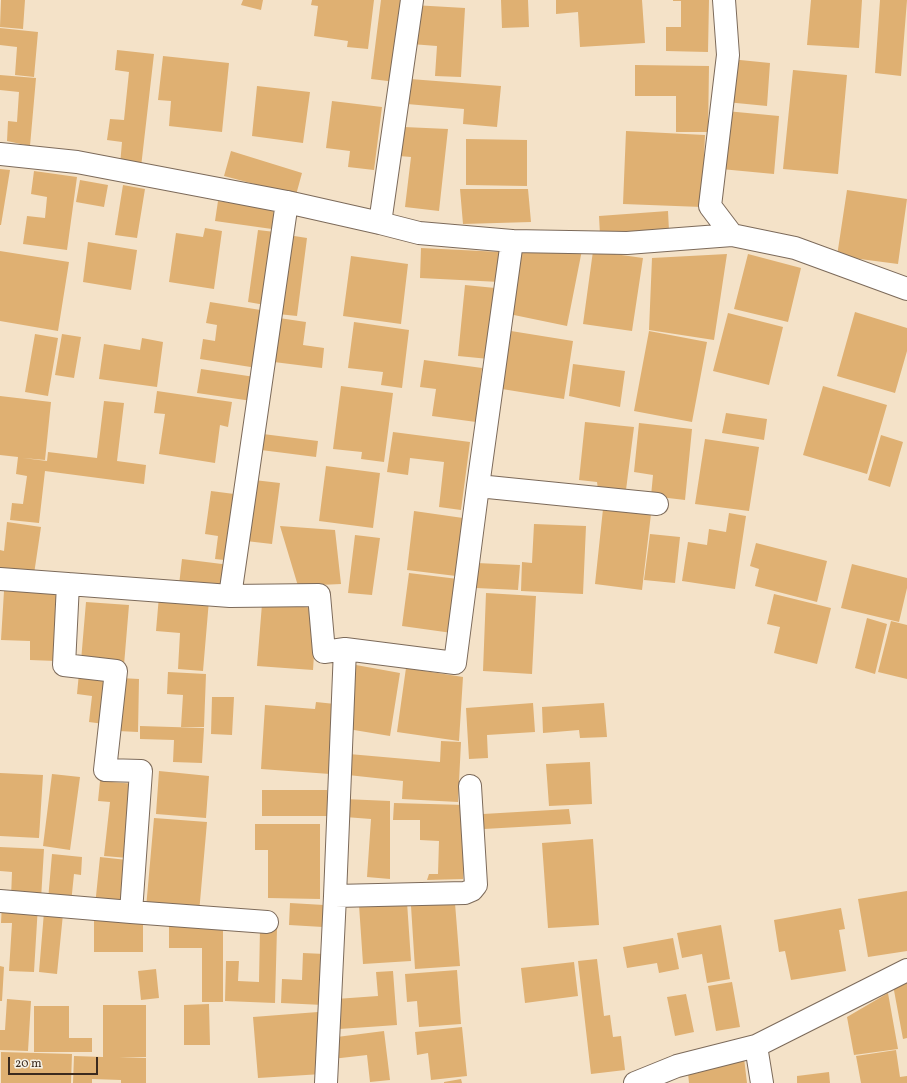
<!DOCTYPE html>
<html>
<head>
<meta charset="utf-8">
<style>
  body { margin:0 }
  #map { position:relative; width:907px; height:1083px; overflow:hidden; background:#f4e2c8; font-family:Vollkorn,serif }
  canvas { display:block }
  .scale { position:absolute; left:8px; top:1057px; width:90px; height:18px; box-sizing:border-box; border:2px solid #3b2a1e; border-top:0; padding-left:5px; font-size:12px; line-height:14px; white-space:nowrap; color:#3b2a1e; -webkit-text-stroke:3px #f7f3e8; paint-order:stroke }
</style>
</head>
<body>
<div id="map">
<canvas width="907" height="1083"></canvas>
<div class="scale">20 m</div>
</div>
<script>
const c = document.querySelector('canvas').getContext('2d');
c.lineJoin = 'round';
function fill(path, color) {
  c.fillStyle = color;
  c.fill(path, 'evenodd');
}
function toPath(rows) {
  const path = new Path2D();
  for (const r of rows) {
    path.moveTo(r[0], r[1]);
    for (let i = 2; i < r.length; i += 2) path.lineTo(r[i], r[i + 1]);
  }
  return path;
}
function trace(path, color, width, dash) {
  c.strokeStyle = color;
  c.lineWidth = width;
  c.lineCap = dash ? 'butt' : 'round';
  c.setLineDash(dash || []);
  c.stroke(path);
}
fill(toPath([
  [1,0,25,0,23,29,0,27],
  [243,0,263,0,261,10,241,5],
  [312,0,374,0,368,49,347,47,348,41,314,36,318,6,311,5],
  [381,0,406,0,396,82,371,79],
  [501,0,528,0,529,27,502,28],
  [556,0,642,0,645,43,580,47,578,12,556,14],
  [673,0,709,0,708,52,666,51,666,27,681,27,681,1,673,1],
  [811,0,862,0,859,48,807,45],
  [880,0,907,0,901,76,875,73],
  [413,5,465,8,461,77,435,76,437,46,411,44],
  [0,28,38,32,34,77,15,75,17,47,0,45],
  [117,50,154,54,141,167,120,165,122,142,107,140,110,119,124,120,129,72,115,70],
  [163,56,229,63,222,132,169,126,171,101,158,100],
  [730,59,770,63,767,106,726,102],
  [635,65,709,66,708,132,676,132,676,96,635,96],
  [793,70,847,75,838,174,783,169],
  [0,75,36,78,30,146,7,141,8,121,17,122,19,92,0,90],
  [410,79,501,86,497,127,463,124,464,109,407,104],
  [257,86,310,92,303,143,252,136],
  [332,101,382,107,374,170,348,167,350,151,326,148],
  [726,111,779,116,774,174,721,169],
  [404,127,448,129,439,211,405,207,411,157,399,156],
  [626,131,705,135,702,207,623,204],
  [466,139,527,140,527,186,466,185],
  [231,151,302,173,296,195,224,176],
  [0,169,10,170,1,225,0,225],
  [34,171,77,177,67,250,23,244,27,216,45,218,47,197,31,194],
  [80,180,108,185,104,207,76,202],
  [123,185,145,189,137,238,115,235],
  [460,189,528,189,531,222,463,224],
  [847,190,907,199,898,264,837,256],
  [218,201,274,209,272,229,215,221],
  [668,211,669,231,600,235,599,216],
  [205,228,222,231,214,289,169,282,176,233,203,237],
  [258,230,275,232,265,305,248,302],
  [288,235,307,238,297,316,278,314],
  [88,242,137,250,131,290,83,282],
  [421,248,501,252,500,282,420,278],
  [582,250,567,326,509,314,522,251],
  [0,251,69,262,58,331,0,321],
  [593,251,643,258,632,331,583,324],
  [727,254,714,340,649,330,652,258],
  [748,254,801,268,788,322,734,309],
  [351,256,408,264,401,324,343,316],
  [465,285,495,288,489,359,458,356],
  [210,302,267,311,257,368,200,359,203,339,215,341,217,325,206,323],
  [855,312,907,328,907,351,895,393,837,376],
  [728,313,783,327,769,385,713,371],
  [279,318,306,322,303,345,324,348,322,368,274,362],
  [354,322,409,330,402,388,381,385,383,372,348,368],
  [511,331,573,341,564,399,502,389],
  [649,331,707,342,692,422,634,411],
  [35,334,58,338,48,396,25,392],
  [62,334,81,337,74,378,55,375],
  [142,338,163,342,157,387,99,379,104,344,140,350],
  [424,360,482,368,476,422,432,416,436,389,420,387],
  [573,364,625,371,620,407,569,396],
  [201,369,255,377,252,401,197,393],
  [341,386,393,393,384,462,361,459,362,452,333,449],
  [823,386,887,405,867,474,803,455],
  [157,391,232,402,228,427,220,425,215,463,159,454,165,414,154,413],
  [0,396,51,402,45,460,23,458,47,461,48,452,97,458,104,401,124,403,117,461,146,465,144,484,45,471,39,523,10,520,12,503,23,504,27,476,16,474,18,457,0,455],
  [726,413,767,419,764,440,722,433],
  [585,422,634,427,626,490,598,489,597,482,579,480],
  [639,423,692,429,685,500,651,496,653,475,634,472],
  [393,432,470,442,461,510,439,507,444,462,410,458,408,475,387,472],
  [263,434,318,441,316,457,261,450],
  [881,435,903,442,890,487,868,480],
  [705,439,759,447,749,511,695,504],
  [326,466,380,473,373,528,319,521],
  [254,480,280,483,272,544,246,541],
  [211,491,242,495,234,561,215,559,218,536,205,534],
  [603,509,651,514,642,590,595,584],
  [414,511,463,518,456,576,407,570],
  [729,513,746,516,735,589,682,581,688,542,707,545,709,529,726,532],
  [7,522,41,527,34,574,0,569,0,550,4,551],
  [534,524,586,526,583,594,521,591,522,562,532,563],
  [280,526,335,530,341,584,298,586],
  [650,534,680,537,675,583,644,580],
  [355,535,380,538,372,595,348,593],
  [756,543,827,561,817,602,755,586,759,569,750,566],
  [182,559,230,565,227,591,179,585],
  [477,563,520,565,518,590,476,588],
  [852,564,907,578,907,588,899,622,841,608],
  [409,573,458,579,452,633,402,626],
  [4,591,59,593,56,661,30,660,30,641,1,640],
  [486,593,536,596,532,674,483,671],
  [774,594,831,608,817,664,774,653,780,627,767,624],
  [159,596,209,600,203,671,178,669,180,633,156,631],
  [86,602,129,605,124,665,81,661],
  [262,604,317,608,313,670,257,666],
  [867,618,887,624,875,674,855,668],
  [891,621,907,625,907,679,878,672],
  [356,665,400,673,390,736,348,729],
  [406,668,463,677,459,741,397,732],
  [168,672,206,674,204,727,181,727,183,695,167,694],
  [79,673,110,677,104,724,89,722,92,696,77,694],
  [120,678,139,679,138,732,118,731],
  [212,697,234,697,232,735,211,734],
  [316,702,335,704,330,774,261,769,265,705,315,709],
  [533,703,535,732,487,735,488,758,469,759,466,708],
  [604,703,607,737,580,738,579,730,543,733,542,707],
  [140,726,204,728,202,763,173,762,174,740,140,739],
  [441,741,461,742,458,802,402,799,403,781,348,775,349,754,440,762],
  [590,762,592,804,549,806,546,764],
  [159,771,209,776,206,818,156,814],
  [0,773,43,775,39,838,0,836],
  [52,774,80,777,70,850,43,846],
  [100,781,135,784,128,858,104,856,110,802,98,801],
  [262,790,327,790,327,816,262,816],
  [344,799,390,801,390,879,367,877,371,819,345,817],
  [394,803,465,805,463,879,427,880,429,874,438,874,439,841,420,840,420,820,393,820],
  [569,809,571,824,484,829,483,814],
  [154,818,207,822,199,913,146,908],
  [255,824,320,824,320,899,268,898,268,850,255,850],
  [593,839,599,925,548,928,542,843],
  [0,847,44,849,41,899,11,898,12,872,0,871],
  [52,854,82,857,81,875,74,874,71,903,48,900],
  [100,857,127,860,123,909,95,906],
  [907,891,907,951,868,957,858,899],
  [407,902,411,961,363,964,359,905],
  [2,903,38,905,34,972,9,971,12,923,1,923],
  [290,903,324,905,323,927,289,925],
  [455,903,460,966,415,969,411,906],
  [841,908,845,929,839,930,846,971,791,980,785,951,779,952,774,920],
  [44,912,63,914,57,974,39,972],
  [94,916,143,916,143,952,94,952],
  [721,925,730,979,707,983,702,954,682,958,677,933],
  [169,926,223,927,223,1002,202,1002,202,948,169,948],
  [260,928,277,928,275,1003,225,1001,226,961,239,961,238,981,259,982],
  [673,938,679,969,659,973,657,963,627,968,623,947],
  [303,953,325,954,323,1005,281,1003,282,979,302,980],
  [597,959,604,1016,610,1015,613,1037,621,1036,625,1070,591,1074,578,961],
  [574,962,578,996,525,1003,521,968],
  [0,966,4,967,2,1001,0,1001],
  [156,969,159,998,141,1000,138,971],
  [457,970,461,1024,419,1027,417,1001,407,1002,405,974],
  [393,971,397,1025,339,1029,336,999,378,996,376,972],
  [907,978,907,1038,903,1039,893,985],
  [732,982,740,1027,716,1031,708,986],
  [888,993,898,1049,854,1055,847,1017],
  [686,994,694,1032,675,1036,667,997],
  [7,999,31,1001,28,1051,0,1050,0,1030,5,1030],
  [209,1004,210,1045,184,1045,184,1005],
  [103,1005,146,1005,146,1057,119,1057,146,1058,146,1083,121,1083,121,1080,92,1079,92,1083,73,1083,74,1056,103,1057],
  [34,1006,69,1006,69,1038,92,1038,92,1052,34,1052],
  [318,1012,322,1074,258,1078,253,1017],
  [462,1027,467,1076,431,1080,428,1053,417,1055,415,1032],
  [384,1031,390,1080,370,1082,367,1055,332,1059,329,1038],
  [896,1050,900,1077,907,1076,907,1083,861,1083,856,1056],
  [1,1052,72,1054,71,1083,1,1083],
  [744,1058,747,1083,689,1083,688,1073],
  [829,1072,830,1083,797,1083,797,1076],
  [461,1079,462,1083,444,1083,444,1082]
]), '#dfb072');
const street = toPath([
  [724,0,728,55,710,206,732,235],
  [0,154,77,162,287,202,380,223,419,233,512,241,627,243,732,235,795,248,907,289],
  [380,223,412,0],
  [478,486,657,504],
  [0,579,230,596,319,595,324,652,345,649,455,663,478,486,512,241],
  [68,584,64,665,116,671,105,770,141,771,131,912],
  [230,596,287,202],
  [335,896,465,893,472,890,476,885,470,786],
  [0,901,131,912,267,922],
  [756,1046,762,1083],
  [326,1083,335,896,345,649],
  [635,1083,677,1066,756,1046,907,970]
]);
trace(street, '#7c6a5a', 24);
trace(street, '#fff', 22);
</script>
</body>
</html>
